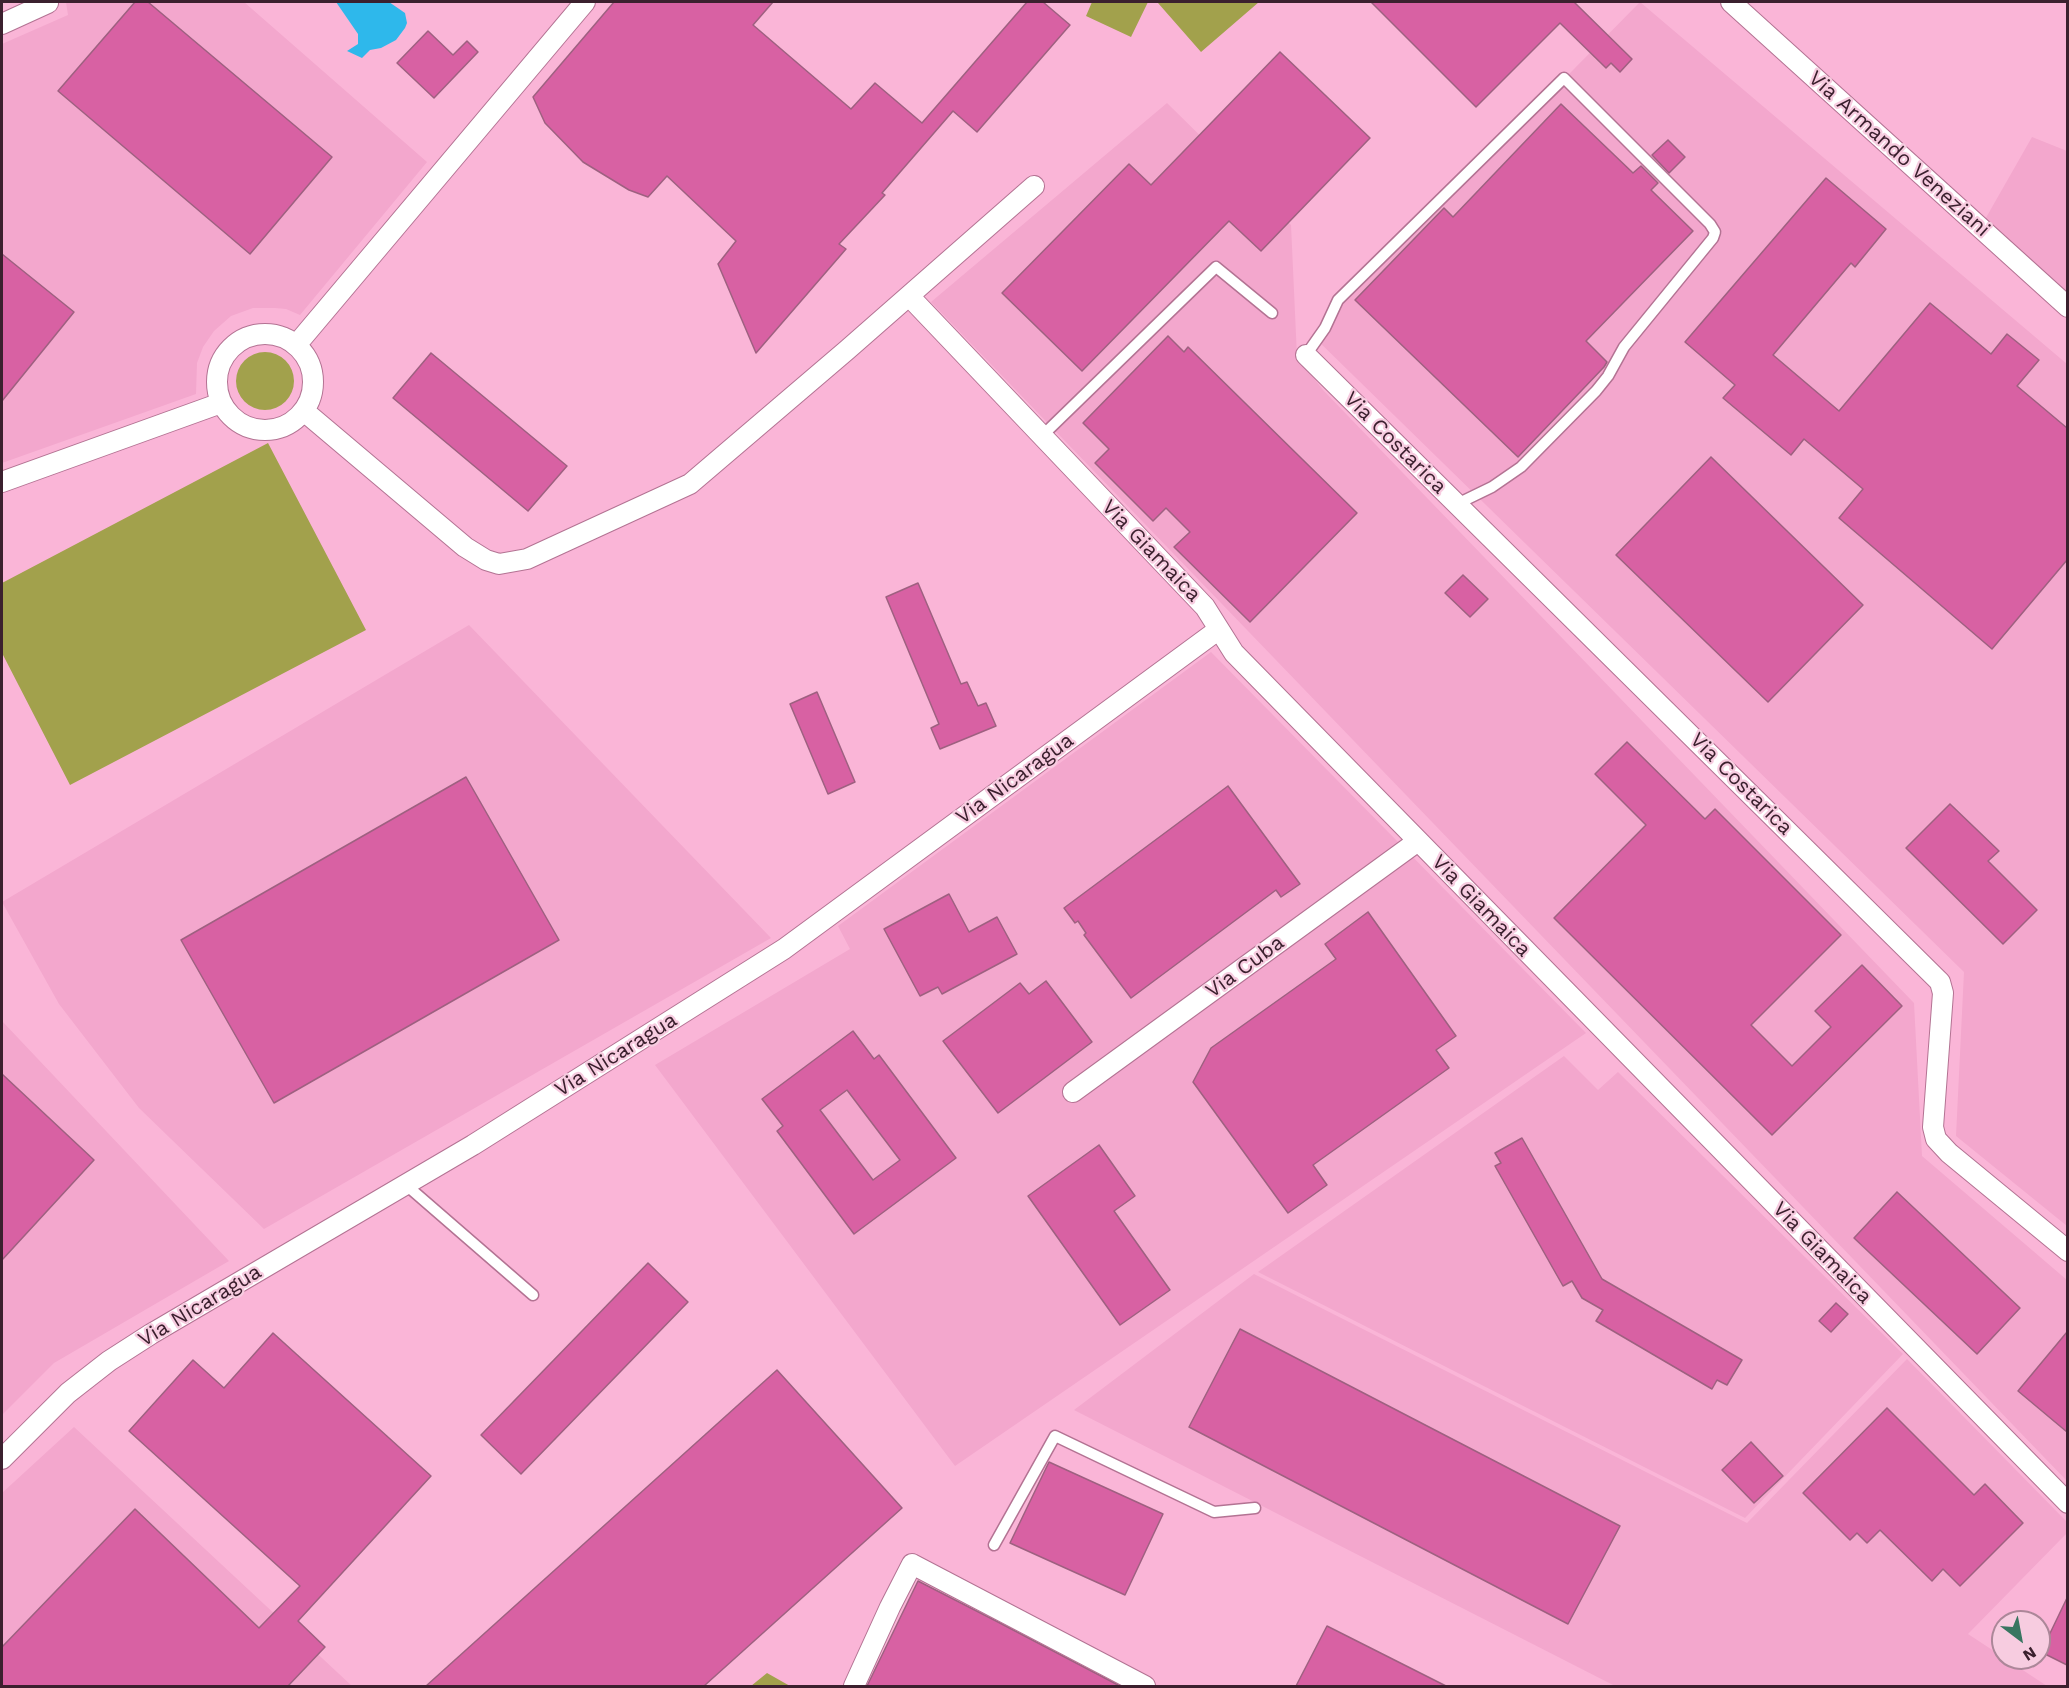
<!DOCTYPE html>
<html>
<head>
<meta charset="utf-8">
<style>
  body { margin:0 }
  #map { position:relative; width:2069px; height:1688px; overflow:hidden; background:#fab5d7; font-family:"Work Sans",sans-serif }
  canvas { display:block }
  .frame { position:absolute; inset:0; border:3px solid #3b202e; pointer-events:none }
  .north { position:absolute; left:1991px; top:1610px; width:60px; height:60px; box-sizing:border-box; background:#f7cce0; border:2px solid #ac8799; border-radius:50%; rotate:148deg; font-size:16px; font-weight:700; line-height:24px; text-align:center; color:#3b202e }
  .north::after { content:''; display:block; margin:auto; width:21px; height:27px; background:#397661; clip-path:polygon(50% 0,100% 100%,50% 72%,0 100%) }
</style>
</head>
<body>
<div id="map">
<canvas width="2069" height="1688"></canvas>
<div class="frame"></div>
<div class="north">N</div>
</div>
<script>
const c = document.querySelector('canvas').getContext('2d');
c.lineJoin = 'round';
function fill(path, color) {
  c.fillStyle = color;
  c.fill(path, 'evenodd');
}
function toPath(rows) {
  const path = new Path2D();
  for (const r of rows) {
    if (r.length === 3) {
      path.moveTo(r[0] + r[2], r[1]);
      path.arc(r[0], r[1], r[2], 0, 2 * Math.PI);
      continue;
    }
    path.moveTo(r[0], r[1]);
    for (let i = 2; i < r.length; i += 2) path.lineTo(r[i], r[i + 1]);
  }
  return path;
}
function trace(path, color, width, dash) {
  c.strokeStyle = color;
  c.lineWidth = width;
  c.lineCap = dash ? 'butt' : 'round';
  c.setLineDash(dash || []);
  c.stroke(path);
}
function label(font, color, halo, rows, align = 'center') {
  c.font = font + ' "Work Sans",sans-serif';
  c.lineWidth = 4.5;
  c.setLineDash([]);
  c.textBaseline = 'middle';
  c.strokeStyle = halo;
  c.fillStyle = color;
  for (const [text, x, y, turn = 0] of rows) {
    c.save();
    c.translate(x, y);
    c.rotate((+turn || 0) * Math.PI / 180);
    c.textAlign = isNaN(turn) ? turn : align;
    if (halo) c.strokeText(text, 0, 0);
    c.fillText(text, 0, 0);
    c.restore();
  }
}
fill(toPath([
  [66,2,244,2,427,162,300,315,286,309,275,308,253,308,231,316,214,331,203,347,197,363,196,394,2,463,2,44,68,15],
  [1640,2,2067,364,2067,1226,1956,1136,1964,972,1312,335],
  [1167,103,1291,225,1297,357,1323,390,1914,1003,1922,1156,2067,1280,2067,1481,931,302],
  [2032,137,2067,151,2067,293,1983,223],
  [469,625,771,938,264,1229,139,1108,59,1004,2,902],
  [1211,652,1586,1033,955,1466,655,1065,850,949,838,926],
  [2,1021,229,1261,54,1363,2,1415],
  [1564,1056,1598,1090,1618,1072,1903,1354,1745,1518,1258,1272],
  [1254,1274,1747,1523,1907,1359,2067,1522,2067,1533,1968,1634,2047,1686,1615,1686,1074,1410],
  [74,1427,352,1686,2,1686,2,1493]
]), '#f3a7cd');
fill(toPath([
  [1092,2,1148,2,1131,37,1086,16],
  [1159,2,1259,2,1201,52,1158,3],
  [265,381,29],
  [268,443,366,630,70,785,2,653,2,583],
  [767,1673,790,1686,751,1686]
]), '#a2a14c');
fill(toPath([
  [336,2,389,2,405,13,407,23,405,28,396,40,381,48,370,50,362,58,347,51,358,44,358,34]
]), '#2eb8eb');
const building = toPath([
  [135,2,148,2,332,157,250,254,58,91,135,2],
  [614,2,773,2,753,25,851,109,875,83,922,123,1027,2,1043,2,1070,25,977,132,953,111,882,193,885,195,839,244,846,249,756,353,718,264,736,241,667,176,648,197,629,190,583,162,545,123,533,97,614,2],
  [1371,2,1574,2,1632,59,1620,72,1611,63,1606,68,1560,23,1476,107,1371,2],
  [428,31,453,55,467,41,478,52,434,98,397,63,428,31],
  [1280,52,1370,138,1261,251,1229,221,1082,371,1002,293,1129,164,1151,185,1280,52],
  [1561,104,1633,173,1641,166,1658,183,1651,190,1693,231,1586,341,1607,362,1604,367,1518,457,1355,300,1444,208,1453,217,1561,104],
  [1668,140,1685,157,1669,173,1652,155,1668,140],
  [1826,178,1886,229,1855,267,1851,263,1773,355,1839,411,1930,303,1991,354,2007,334,2039,360,2017,386,2067,428,2067,560,1992,649,1839,518,1863,489,1804,439,1791,455,1723,398,1735,385,1685,342,1826,178],
  [2,254,74,312,2,401,2,254],
  [1168,336,1184,352,1188,347,1357,513,1250,622,1174,547,1190,532,1166,508,1153,521,1095,463,1109,449,1083,423,1168,336],
  [431,353,567,466,528,511,393,398,431,353],
  [1711,457,1863,605,1768,702,1616,555,1711,457],
  [1463,575,1488,599,1470,617,1445,593,1463,575],
  [918,583,961,684,967,682,978,706,986,703,996,726,940,749,931,728,939,724,886,597,918,583],
  [817,692,855,782,828,794,790,704,817,692],
  [1627,742,1705,819,1715,809,1841,935,1751,1025,1792,1066,1831,1027,1815,1011,1862,965,1902,1006,1772,1135,1554,918,1646,825,1595,774,1627,742],
  [466,777,559,940,274,1103,181,940,466,777],
  [1228,786,1300,884,1281,897,1276,890,1131,998,1084,935,1086,933,1078,921,1075,923,1064,908,1228,786],
  [1950,804,1999,851,1988,861,2037,910,2003,944,1906,848,1950,804],
  [949,894,969,932,997,917,1017,954,942,994,938,987,920,996,884,929,949,894],
  [1368,912,1456,1036,1436,1050,1449,1068,1313,1165,1327,1185,1288,1213,1193,1082,1211,1048,1336,959,1325,944,1368,912],
  [1046,981,1092,1042,998,1113,943,1041,1020,983,1029,994,1046,981],
  [853,1031,874,1059,879,1055,956,1158,854,1234,777,1131,783,1126,762,1099,853,1031],
  [847,1090,900,1160,873,1180,820,1110,847,1090],
  [2,1074,94,1160,2,1260,2,1074],
  [1522,1138,1602,1279,1742,1360,1727,1385,1717,1380,1712,1389,1596,1321,1603,1310,1582,1298,1572,1281,1563,1286,1495,1166,1501,1163,1495,1153,1522,1138],
  [1099,1145,1135,1196,1114,1211,1170,1290,1120,1325,1028,1196,1099,1145],
  [1897,1192,2020,1308,1977,1354,1854,1238,1897,1192],
  [648,1263,688,1302,521,1474,481,1435,648,1263],
  [1836,1303,1848,1314,1831,1332,1819,1321,1836,1303],
  [1240,1329,1620,1526,1568,1624,1189,1427,1240,1329],
  [2067,1332,2067,1432,2018,1391,2067,1332],
  [273,1333,431,1476,298,1621,325,1647,288,1686,2,1686,2,1647,135,1509,259,1628,300,1586,129,1431,193,1360,224,1388,273,1333],
  [777,1370,902,1508,704,1686,426,1686,777,1370],
  [1887,1408,1974,1495,1985,1484,2023,1523,1960,1586,1943,1569,1932,1581,1880,1530,1867,1543,1857,1533,1850,1540,1803,1493,1887,1408],
  [1751,1442,1783,1476,1754,1503,1722,1470,1751,1442],
  [1049,1462,1163,1514,1125,1595,1010,1543,1049,1462],
  [918,1581,996,1621,1120,1686,867,1686,918,1581],
  [2067,1598,2067,1665,2041,1652,2067,1598],
  [1327,1626,1446,1686,1296,1686,1327,1626]
]);
fill(building, '#d861a3');
trace(building, '#9e6080', 1.5);
const lane = toPath([
  [1306,355,1325,328,1338,300,1564,78,1710,224,1715,232,1713,238,1624,347,1608,376,1596,391,1521,467,1492,487,1457,504],
  [1042,436,1216,267,1272,313],
  [405,1184,533,1295],
  [994,1545,1055,1436,1214,1512,1255,1508]
]);
const street = toPath([
  [1731,2,2068,307],
  [2,24,48,3],
  [909,296,1205,607,1234,653,2068,1503],
  [265,382,48],
  [297,344,585,2],
  [1306,355,1940,982,1943,993,1933,1127,1936,1139,1949,1153,2068,1251],
  [304,411,465,547,486,560,499,564,527,559,690,484,847,350,1034,186],
  [2,482,221,403],
  [1073,1092,1418,841],
  [2,1459,68,1393,109,1361,151,1334,473,1145,784,949,1218,630],
  [854,1686,890,1607,912,1564,1145,1686]
]);
trace(lane, '#b37393', 13);
trace(street, '#b37393', 22);
trace(lane, '#fff', 10);
trace(street, '#fff', 20);
label('21px', '#3b202e', '#f7cce0', [
  ["Via Armando Veneziani",1899,154,42],
  ["Via Costarica",1395,443,45],
  ["Via Giamaica",1151,551,46],
  ["Via Nicaragua",1015,779,-36],
  ["Via Costarica",1741,784,45],
  ["Via Giamaica",1481,906,46],
  ["Via Cuba",1245,967,-36],
  ["Via Nicaragua",616,1055,-32],
  ["Via Giamaica",1822,1253,46],
  ["Via Nicaragua",200,1306,-31]
]);
</script>
</body>
</html>
